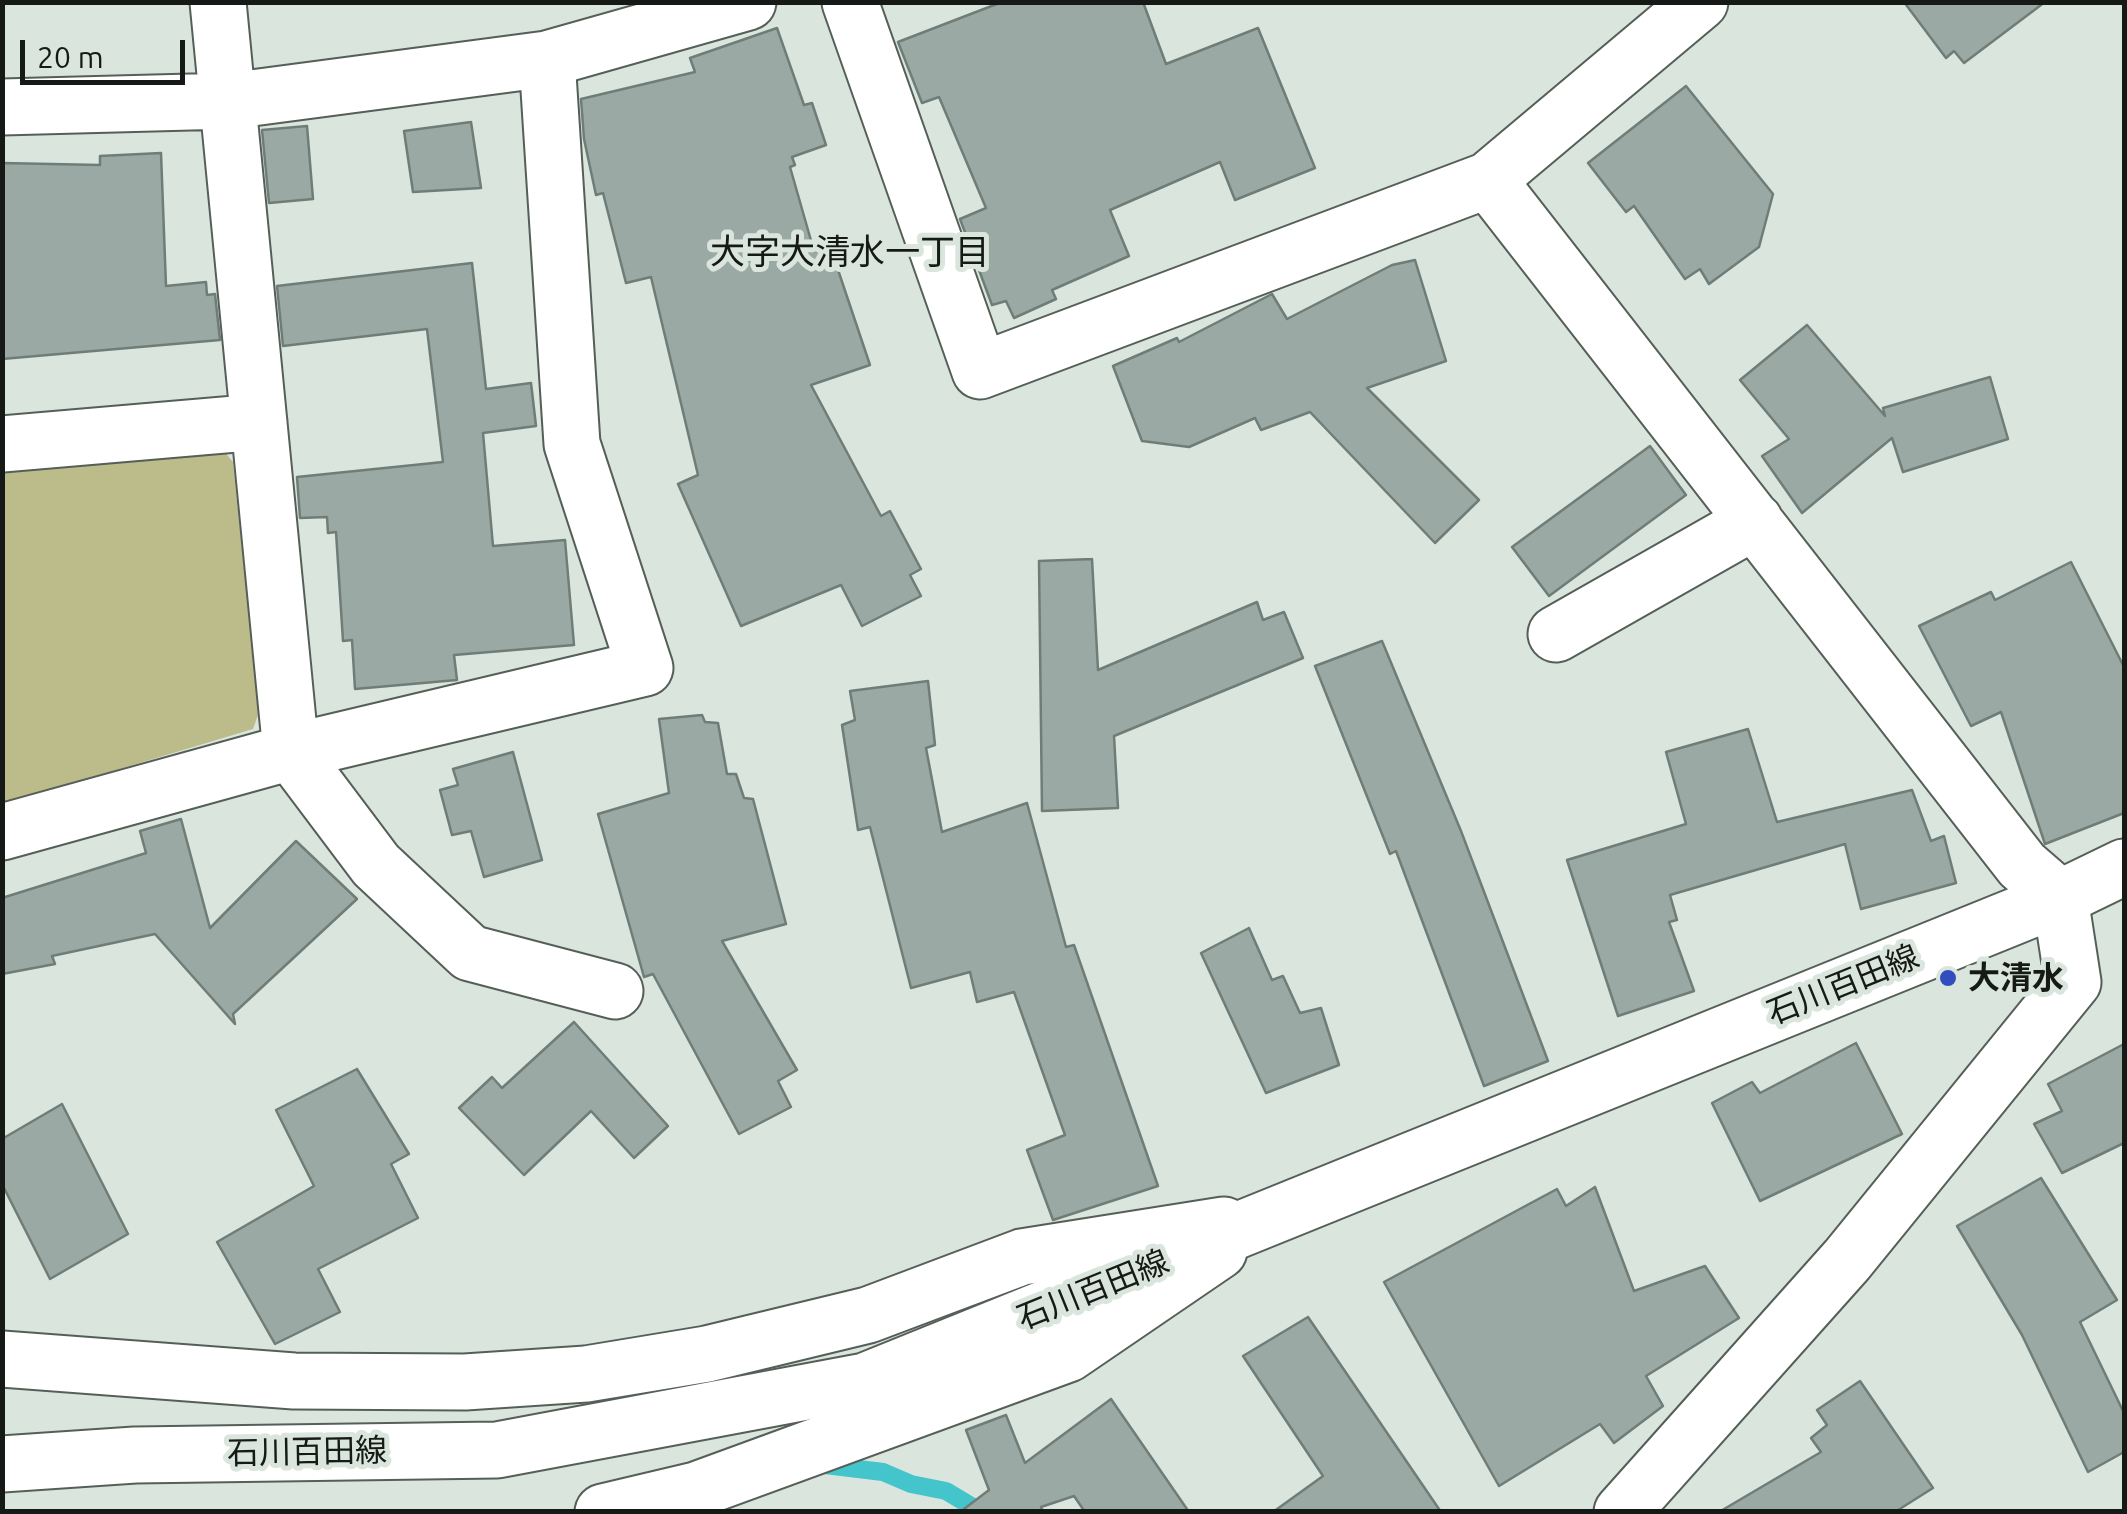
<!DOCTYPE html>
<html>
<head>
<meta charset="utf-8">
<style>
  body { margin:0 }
  #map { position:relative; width:2127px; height:1514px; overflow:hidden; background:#d9e5dd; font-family:Ubuntu,sans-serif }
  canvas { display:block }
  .frame { position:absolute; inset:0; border:5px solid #161a17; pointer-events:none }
  .scale { position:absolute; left:20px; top:40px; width:165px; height:45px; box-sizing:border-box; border:5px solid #161a17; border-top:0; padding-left:12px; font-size:30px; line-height:35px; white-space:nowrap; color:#161a17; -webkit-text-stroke:8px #d9e5dd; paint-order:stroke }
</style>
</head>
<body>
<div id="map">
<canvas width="2127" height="1514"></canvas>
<div class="frame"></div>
<div class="scale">20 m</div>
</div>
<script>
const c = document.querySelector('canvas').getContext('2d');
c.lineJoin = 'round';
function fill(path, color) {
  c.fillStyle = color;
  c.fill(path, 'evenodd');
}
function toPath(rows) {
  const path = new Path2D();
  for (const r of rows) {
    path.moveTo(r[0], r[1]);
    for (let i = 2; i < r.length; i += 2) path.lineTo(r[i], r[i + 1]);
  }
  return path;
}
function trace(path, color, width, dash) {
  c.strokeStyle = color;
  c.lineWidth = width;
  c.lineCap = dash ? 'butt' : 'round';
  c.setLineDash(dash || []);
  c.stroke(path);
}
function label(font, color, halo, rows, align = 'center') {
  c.font = font + ' Ubuntu,"Noto Sans JP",sans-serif';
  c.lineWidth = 10;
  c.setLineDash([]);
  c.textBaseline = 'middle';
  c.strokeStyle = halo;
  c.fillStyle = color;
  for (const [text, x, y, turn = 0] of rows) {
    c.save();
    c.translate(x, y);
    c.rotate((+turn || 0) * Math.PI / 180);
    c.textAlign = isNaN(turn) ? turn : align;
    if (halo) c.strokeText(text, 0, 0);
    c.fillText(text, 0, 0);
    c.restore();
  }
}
fill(toPath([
  [217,443,233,462,259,712,253,729,3,804,3,457]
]), '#bbbc8a');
trace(toPath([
  [817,1464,883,1472,911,1484,946,1491,981,1512]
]), '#43c5cb', 18);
const building = toPath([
  [1002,2,1143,2,1166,64,1258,28,1315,168,1235,200,1220,162,1110,210,1129,256,1052,290,1056,299,1014,318,1006,301,992,305,960,219,986,208,939,97,922,103,898,42,1002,2],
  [1904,2,2045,2,1964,63,1954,51,1946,58,1904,2],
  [777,28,804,105,812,103,826,145,792,157,795,165,790,167,814,251,830,246,870,365,811,385,881,516,890,511,921,569,910,575,921,596,862,626,841,585,741,626,678,484,698,475,651,277,626,283,603,193,596,195,584,139,581,99,695,72,690,58,777,28],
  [1686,86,1773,194,1759,247,1709,284,1700,269,1685,279,1634,206,1626,212,1588,163,1686,86],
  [471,122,481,188,413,192,404,131,471,122],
  [307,126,313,199,269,203,262,130,307,126],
  [161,153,166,286,206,282,207,295,215,294,220,340,2,359,2,163,100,165,100,156,161,153],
  [1415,260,1446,361,1367,388,1479,500,1435,543,1310,412,1261,430,1255,418,1189,447,1142,441,1113,366,1177,338,1179,342,1272,294,1287,319,1392,265,1415,260],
  [472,263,486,389,531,383,536,426,483,433,493,546,565,540,574,645,454,655,457,680,355,689,352,640,343,641,336,532,328,533,327,517,300,518,297,477,443,462,427,329,283,346,277,286,472,263],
  [1807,325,1885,416,1883,408,1990,377,2008,439,1903,472,1892,438,1802,513,1762,456,1789,439,1740,380,1807,325],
  [1650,446,1686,495,1549,596,1512,547,1650,446],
  [1092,559,1098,670,1257,602,1263,620,1284,612,1303,658,1114,736,1118,808,1042,811,1039,561,1092,559],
  [2071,562,2124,667,2124,813,2045,844,2001,712,1971,726,1919,626,1991,592,1995,600,2071,562],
  [1382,641,1461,831,1548,1061,1484,1086,1396,851,1390,854,1315,666,1382,641],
  [928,681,935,745,926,748,942,832,1027,803,1066,947,1074,945,1158,1186,1053,1220,1027,1150,1065,1135,1014,992,977,1002,970,972,911,988,870,827,858,830,842,725,855,720,850,691,928,681],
  [702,715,705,722,718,723,727,774,736,774,744,798,753,799,786,924,722,941,797,1070,778,1081,791,1107,739,1134,653,974,644,977,598,814,669,793,659,719,702,715],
  [1748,729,1777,822,1912,790,1931,841,1944,836,1956,883,1861,909,1845,844,1670,895,1677,920,1669,922,1694,991,1618,1016,1567,860,1686,824,1666,752,1748,729],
  [513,752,542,860,484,877,471,831,452,835,440,790,458,785,453,769,513,752],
  [181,819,210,928,296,841,357,899,233,1014,235,1024,155,934,52,956,55,964,2,974,2,898,146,853,140,831,181,819],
  [1249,928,1272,980,1283,976,1300,1013,1321,1008,1339,1065,1266,1093,1201,953,1249,928],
  [574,1022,668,1126,634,1158,591,1111,524,1175,459,1108,492,1077,502,1088,574,1022],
  [1856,1043,1902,1134,1760,1201,1712,1103,1752,1082,1760,1093,1856,1043],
  [2124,1044,2124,1143,2062,1173,2034,1124,2062,1111,2048,1084,2124,1044],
  [357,1069,409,1154,391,1164,418,1218,318,1269,340,1312,275,1344,217,1242,314,1186,276,1110,357,1069],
  [62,1104,128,1234,50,1279,2,1184,2,1139,62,1104],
  [2041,1178,2117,1300,2080,1322,2124,1413,2124,1452,2088,1472,2022,1335,1957,1226,2041,1178],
  [1595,1187,1634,1291,1705,1266,1739,1318,1646,1376,1663,1406,1614,1443,1600,1424,1499,1486,1384,1282,1557,1189,1566,1206,1595,1187],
  [1308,1317,1441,1512,1273,1512,1323,1476,1243,1356,1308,1317],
  [1860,1381,1933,1488,1895,1512,1719,1512,1821,1452,1811,1438,1827,1425,1817,1410,1860,1381],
  [1111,1399,1189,1512,1085,1512,1074,1496,1041,1507,1043,1512,960,1512,989,1490,966,1430,1006,1415,1025,1463,1111,1399]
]);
fill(building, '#9ba9a5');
trace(building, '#6f7d79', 2.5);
const minor = toPath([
  [218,2,291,752,376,865,470,953,615,991],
  [850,2,980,371,1488,180,1700,2],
  [2,107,229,101,547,59,748,2],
  [1488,180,2022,865,2060,898,2073,982,1847,1260,1622,1512],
  [2,444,259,422],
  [1556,634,1755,521],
  [2,832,291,752,645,668,572,444,547,59],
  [2,1359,294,1381,465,1382,586,1374,707,1354,868,1315,1022,1257,1224,1225],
  [603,1512,696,1490,1068,1354,1219,1251]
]);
const major = toPath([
  [2,1464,135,1455,497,1450,865,1381,2060,898,2124,867]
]);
trace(minor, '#555f58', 59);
trace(major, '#555f58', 59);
trace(minor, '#fff', 55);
trace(major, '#fff', 55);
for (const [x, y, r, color] of [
  [1948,978,10,"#314dbe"]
]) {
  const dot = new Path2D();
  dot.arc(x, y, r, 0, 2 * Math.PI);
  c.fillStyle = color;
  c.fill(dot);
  trace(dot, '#d9e5dd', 4);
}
label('bold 32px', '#161a17', '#d9e5dd', [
  ["大清水",1968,978]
], 'left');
label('32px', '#161a17', '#d9e5dd', [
  ["石川百田線",1843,985,-22],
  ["石川百田線",1093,1290,-22],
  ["石川百田線",307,1452,-1]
]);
label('35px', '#161a17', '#d9e5dd', [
  ["大字大清水一丁目",850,252]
]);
</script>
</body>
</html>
